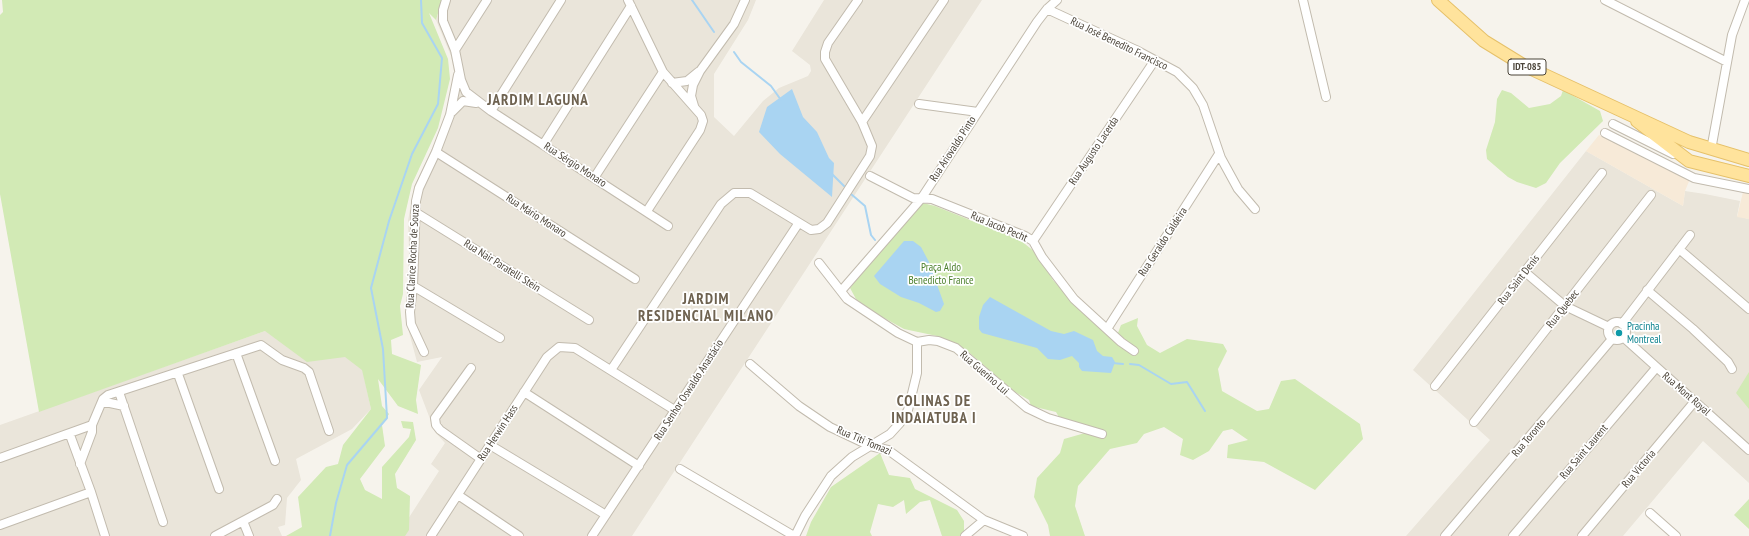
<!DOCTYPE html>
<html>
<head>
<meta charset="utf-8">
<style>
  body { margin:0 }
  canvas { display:block; background:#f6f3ec }
</style>
</head>
<body>
<canvas width="1749" height="536"></canvas>
<script>
const c = document.querySelector('canvas').getContext('2d');
c.lineJoin = 'round';
function fill(path, color) {
  c.fillStyle = color;
  c.fill(path, 'evenodd');
}
function toPath(rows) {
  const path = new Path2D();
  for (const r of rows) {
    if (r.length === 3) {
      path.moveTo(r[0] + r[2], r[1]);
      path.arc(r[0], r[1], r[2], 0, 2 * Math.PI);
      continue;
    }
    path.moveTo(r[0], r[1]);
    for (let i = 2; i < r.length; i += 2) path.lineTo(r[i], r[i + 1]);
  }
  return path;
}
function trace(path, color, width, dash) {
  c.strokeStyle = color;
  c.lineWidth = width;
  c.lineCap = dash ? 'butt' : 'round';
  c.setLineDash(dash || []);
  c.stroke(path);
}
function label(font, color, halo, rows, align = 'center') {
  c.font = font + ' "PT Sans Narrow",sans-serif';
  c.lineWidth = 3.5;
  c.setLineDash([]);
  c.textBaseline = 'middle';
  c.strokeStyle = halo;
  c.fillStyle = color;
  for (const [text, x, y, turn = 0] of rows) {
    c.save();
    c.translate(x, y);
    c.rotate((+turn || 0) * Math.PI / 180);
    c.textAlign = isNaN(turn) ? turn : align;
    if (halo) c.strokeText(text, 0, 0);
    c.fillText(text, 0, 0);
    c.restore();
  }
}
fill(toPath([
  [442,0,756,0,748,20,714,74,714,117,734,136,763,101,779,88,808,76,811,71,810,65,792,51,824,0,982,0,632,536,397,536,439,471,431,464,445,443,435,432,419,390,442,357,417,362,406,321,410,277,408,221,414,187,441,130,455,77,451,56,436,20],
  [1586,151,1683,206,1685,191,1705,194,1740,201,1737,216,1749,219,1749,483,1703,441,1623,536,1406,536,1490,440,1413,370],
  [265,331,357,345,371,409,352,429,296,459,301,480,287,498,285,525,278,527,282,536,0,536,0,425]
]), '#eae5da');
fill(toPath([
  [1599,135,1690,179,1685,191,1683,206,1586,151],
  [1743,192,1749,193,1749,219,1737,217]
]), '#f7ead8');
fill(toPath([
  [2,0,442,0,436,20,429,13,448,59,450,79,438,128,412,184,404,219,403,294,400,306,403,335,391,340,392,354,421,365,416,400,418,414,398,406,378,379,382,406,389,414,382,425,385,446,360,479,365,490,382,499,382,467,409,437,411,429,403,428,401,421,413,422,416,440,395,474,397,488,410,496,409,530,405,536,286,536,302,527,298,497,326,467,338,464,343,445,371,409,362,370,345,357,307,362,265,331,39,412,0,194,0,15,3,12],
  [1502,90,1511,93,1529,108,1550,104,1561,96,1563,90,1600,111,1603,121,1560,163,1546,183,1536,188,1517,182,1508,177,1487,159,1486,150,1495,122,1497,99],
  [919,202,935,206,1020,240,1035,252,1053,280,1077,307,1116,338,1121,325,1138,318,1137,326,1147,345,1160,353,1187,339,1223,344,1227,351,1218,369,1222,391,1257,411,1269,409,1281,381,1295,379,1360,424,1363,439,1315,490,1264,462,1227,458,1228,445,1248,440,1232,429,1223,431,1209,451,1193,460,1180,455,1183,439,1164,427,1144,434,1137,443,1110,449,1078,486,1075,506,1085,536,1050,536,1048,525,1034,497,1037,478,1060,453,1064,439,1085,433,1090,427,1063,424,1056,412,1031,406,1029,400,1015,392,965,349,937,336,904,329,875,313,856,299,850,288],
  [1749,372,1749,409,1736,393],
  [880,453,889,475,910,478,915,489,957,510,964,521,964,536,942,536,930,500,920,502,906,514,904,500,893,507,878,504,870,532,872,536,806,536,811,522,831,487],
  [1749,499,1749,529,1734,515]
]), '#d2eab5');
fill(toPath([
  [792,89,803,117,817,132,829,158,834,163,832,197,780,154,759,132,767,107],
  [904,241,913,241,921,247,929,262,944,304,940,311,936,312,919,303,901,297,880,284,874,276],
  [990,297,1051,331,1064,334,1074,331,1093,340,1097,351,1103,356,1112,357,1115,362,1111,373,1082,371,1079,367,1079,363,1072,356,1060,360,1048,359,1037,348,982,333,979,329,979,317,983,305]
]), '#a9d4f2');
trace(toPath([
  [692,0,714,32],
  [734,52,741,62,771,86,781,100],
  [832,174,844,186],
  [851,194,865,206,871,235,875,240],
  [1112,363,1123,364],
  [1130,364,1139,365,1171,384,1187,382,1205,411],
  [330,536,336,503,347,465,387,418,383,349,371,288,389,221,412,154,438,104,442,58,422,23,421,0]
]), '#a9d4f2', 2);
const street = toPath([
  [446,0,443,10,443,21,455,50,461,80,466,92,491,111,668,226],
  [628,0,663,72,701,115,703,121,700,130,647,211],
  [1303,0,1326,97],
  [1605,0,1727,62],
  [1047,9,1136,50,1177,72,1193,88,1203,105,1221,158,1238,189,1255,209],
  [455,50,487,0],
  [672,83,687,81,698,72],
  [919,104,978,112],
  [694,106,691,96,693,85,700,71,734,24,745,0],
  [491,111,561,0],
  [452,112,463,101,476,103],
  [862,122,944,0],
  [1613,124,1673,154],
  [1605,133,1694,178,1749,189],
  [543,145,631,6],
  [1711,150,1732,35,1745,0],
  [436,152,635,279],
  [870,176,913,198,932,199,1025,236,1033,241,1042,257,1074,299,1121,342,1134,351],
  [594,178,663,72],
  [415,212,589,320],
  [1033,241,1155,60],
  [1679,249,1749,309],
  [819,263,847,299,898,333,917,342,929,340,938,341,956,348,1027,408,1048,418,1102,434],
  [1525,272,1565,306,1609,327],
  [413,286,500,338],
  [1647,290,1693,329,1728,362,1732,369],
  [841,291,921,199,1037,22,1047,9,1057,0],
  [1617,331,9],
  [1622,324,1690,235],
  [1107,329,1219,154],
  [1623,337,1749,450],
  [424,352,411,324,410,312,413,286,416,201,419,188,436,152,450,115,458,75],
  [236,353,275,461],
  [750,364,799,406,830,427,870,446,888,450,984,520,1023,536],
  [471,368,435,418,436,425,440,430,481,459],
  [611,370,721,204,734,193,750,193,811,230,819,229,827,223,870,156,872,146,862,122,825,59,825,52,828,43,858,0],
  [178,374,219,489],
  [1435,386,1602,173],
  [119,392,163,522],
  [524,392,639,466],
  [102,403,110,403,124,406],
  [1474,422,1651,195],
  [70,435,91,492,105,536],
  [490,445,606,515],
  [0,458,92,425,103,399,108,395,261,345,282,360,304,368,309,372,329,431],
  [80,464,92,432,92,425],
  [680,469,794,536],
  [458,495,519,536],
  [1650,513,1676,536],
  [243,521,249,536],
  [0,525,91,492],
  [215,536,273,505,277,499],
  [431,536,547,357,559,347,575,348,676,411],
  [592,536,798,224],
  [795,536,805,516,831,476,852,457,890,434,900,423,908,410,917,373,917,342],
  [965,536,984,520],
  [1445,536,1612,339],
  [1513,536,1656,368],
  [1582,536,1695,401]
]);
const primary = toPath([
  [1438,0,1484,41,1523,65,1689,142,1749,160],
  [1637,121,1689,161,1749,176]
]);
trace(street, '#c2bbae', 10);
trace(primary, '#e6c16a', 14);
trace(street, '#fff', 8);
trace(primary, '#ffe39c', 12);
for (const [x, y, r, color] of [
  [1619,333,4,"#0f9aa8"]
]) {
  const dot = new Path2D();
  dot.arc(x, y, r, 0, 2 * Math.PI);
  c.fillStyle = color;
  c.fill(dot);
  trace(dot, '#fff', 1.5);
}
for (const [x, y, w] of [
  [1527,67,38]
]) {
  const box = new Path2D();
  box.roundRect(x - w / 2, y - 8, w, 16, 3);
  c.fillStyle = '#fff';
  c.fill(box);
  trace(box, '#4b4439', 1);
}
label('bold 10px', '#4b4439', null, [
  ["IDT-085",1527,67]
]);
label('11px', '#4b4439', '#fff', [
  ["Rua José Benedito Francisco",1119,44,26],
  ["Rua Ariovaldo Pinto",953,149,-57],
  ["Rua Augusto Lacerda",1094,151,-56],
  ["Rua Sérgio Monaro",575,165,33],
  ["Rua Mário Monaro",536,216,33],
  ["Rua Jacob Pecht",999,227,23],
  ["Rua Geraldo Caldeira",1163,242,-57],
  ["Rua Clarice Rocha de Souza",413,256,-87],
  ["Rua Nair Paratelli Stein",502,266,32],
  ["Rua Saint Denis",1519,280,-52],
  ["Rua Quebec",1563,309,-52],
  ["Rua Guerino Lui",984,373,41],
  ["Rua Senhor Oswaldo Anastácio",689,390,-57],
  ["Rua Mont Royal",1686,394,41],
  ["Rua Herwin Hass",498,433,-57],
  ["Rua Toronto",1529,438,-50],
  ["Rua Titi Tomazi",864,441,23],
  ["Rua Saint Laurent",1584,452,-50],
  ["Rua Victoria",1639,469,-50]
]);
label('11px', '#4a7f2a', '#fff', [
  ["Praça Aldo",941,268],
  ["Benedicto France",941,281]
]);
label('11px', '#0d838f', '#fff', [
  ["Pracinha",1627,327],
  ["Montreal",1627,340]
], 'left');
c.letterSpacing = '1px';
label('bold 15px', '#6e6250', '#fff', [
  ["JARDIM LAGUNA",538,101],
  ["JARDIM",706,300],
  ["RESIDENCIAL MILANO",706,317],
  ["COLINAS DE",934,402],
  ["INDAIATUBA I",934,419]
]);
c.letterSpacing = '0px';
</script>
</body>
</html>
